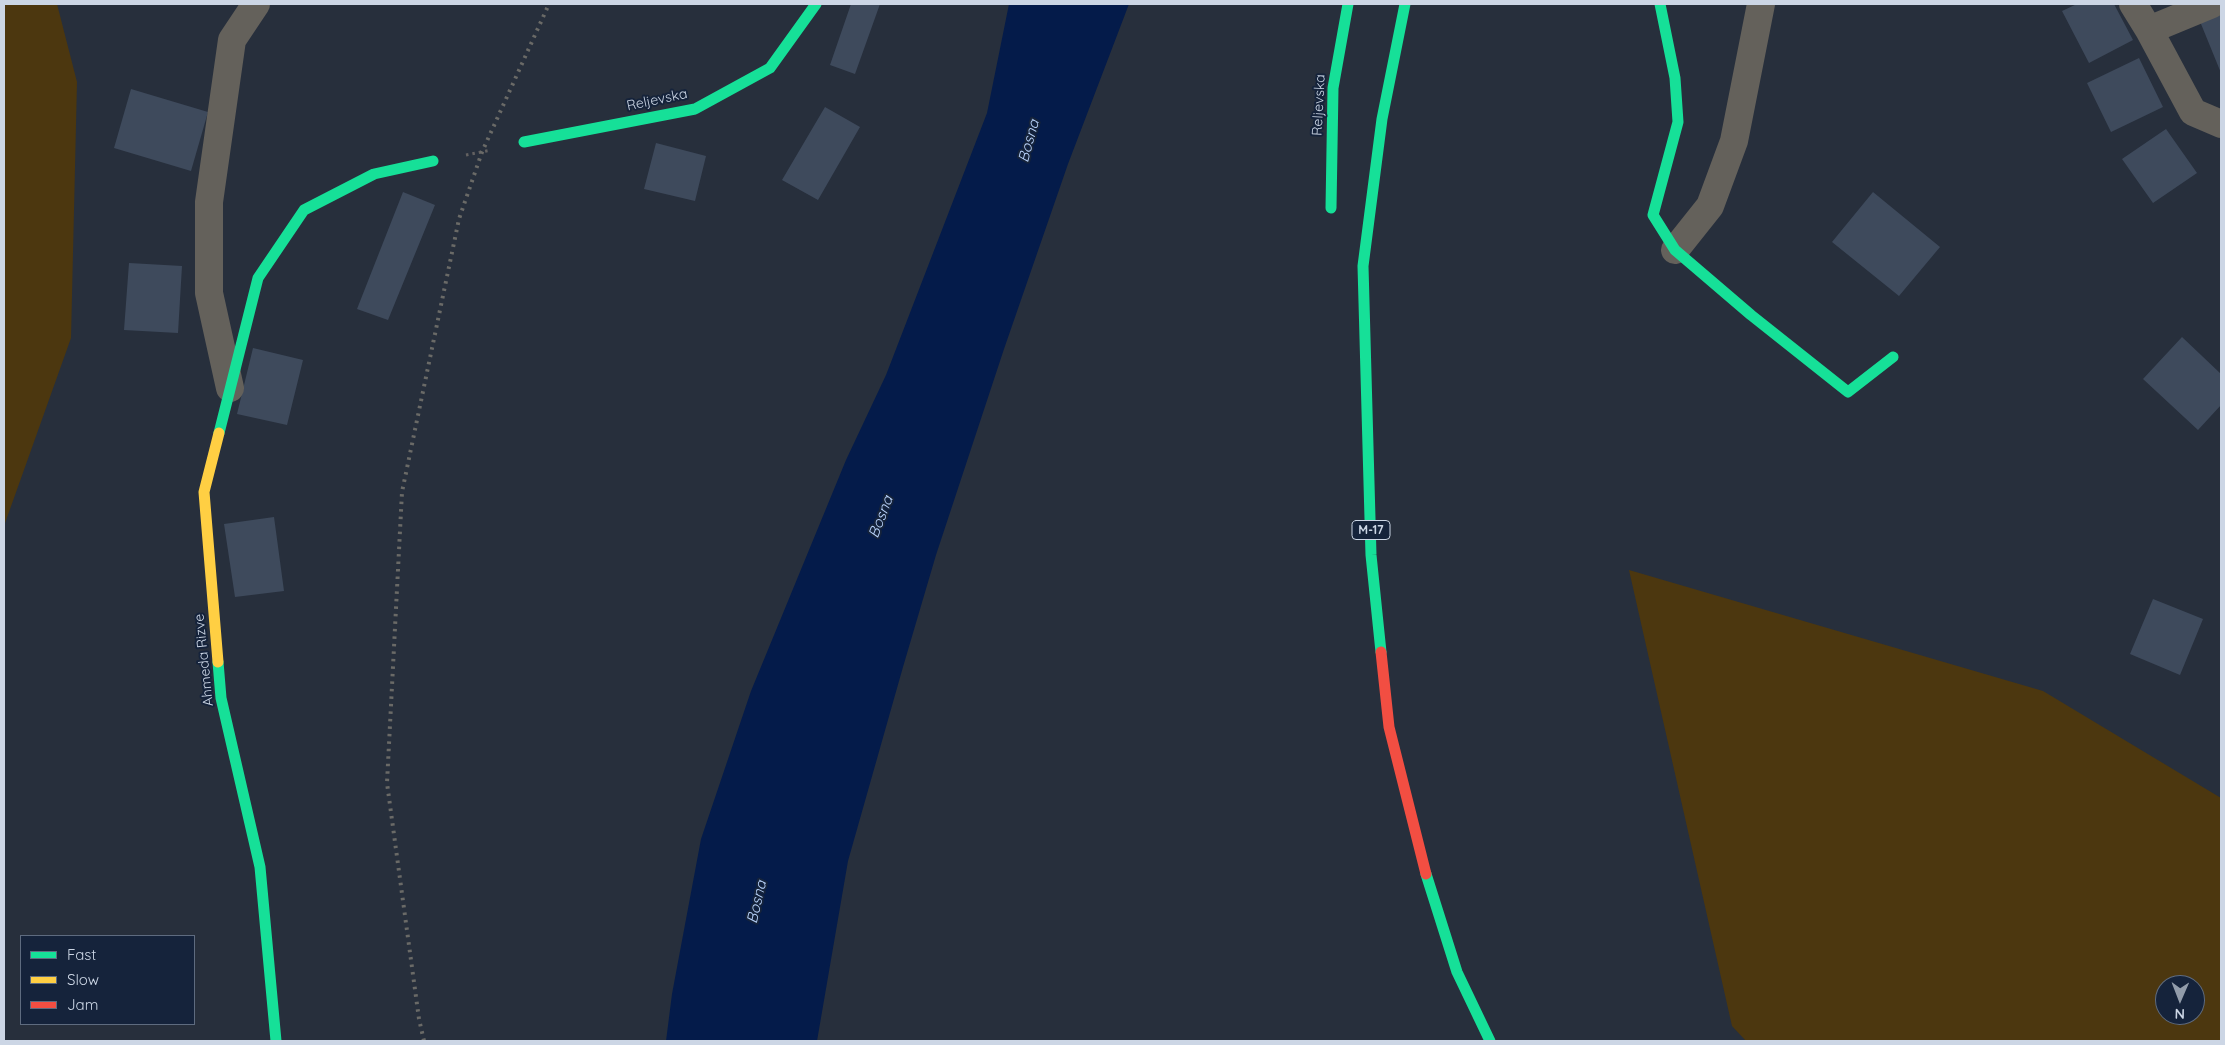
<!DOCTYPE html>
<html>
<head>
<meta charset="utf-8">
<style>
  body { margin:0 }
  #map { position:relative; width:2225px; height:1045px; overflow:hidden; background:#272f3c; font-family:Quicksand,sans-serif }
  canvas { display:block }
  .frame { position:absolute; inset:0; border:5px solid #ccd6e5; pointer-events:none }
  .legend { position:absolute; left:20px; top:935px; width:175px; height:90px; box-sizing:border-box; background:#15233b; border:1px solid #5e6b7f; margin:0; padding:6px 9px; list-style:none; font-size:15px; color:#ccd6e5 }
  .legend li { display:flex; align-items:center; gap:10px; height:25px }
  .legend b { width:25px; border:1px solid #5e6b7f }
  .north { position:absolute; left:2155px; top:975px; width:50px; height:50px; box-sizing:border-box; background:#15233b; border:1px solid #5e6b7f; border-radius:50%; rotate:181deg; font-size:14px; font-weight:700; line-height:20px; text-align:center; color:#ccd6e5 }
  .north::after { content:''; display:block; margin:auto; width:18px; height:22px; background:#929caa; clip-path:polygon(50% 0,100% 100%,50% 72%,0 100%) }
</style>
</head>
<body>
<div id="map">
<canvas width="2225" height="1045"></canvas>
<div class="frame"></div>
<ul class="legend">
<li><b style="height:6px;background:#16e098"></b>Fast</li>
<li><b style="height:6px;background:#ffcf43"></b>Slow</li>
<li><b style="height:6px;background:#f24e42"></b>Jam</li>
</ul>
<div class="north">N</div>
</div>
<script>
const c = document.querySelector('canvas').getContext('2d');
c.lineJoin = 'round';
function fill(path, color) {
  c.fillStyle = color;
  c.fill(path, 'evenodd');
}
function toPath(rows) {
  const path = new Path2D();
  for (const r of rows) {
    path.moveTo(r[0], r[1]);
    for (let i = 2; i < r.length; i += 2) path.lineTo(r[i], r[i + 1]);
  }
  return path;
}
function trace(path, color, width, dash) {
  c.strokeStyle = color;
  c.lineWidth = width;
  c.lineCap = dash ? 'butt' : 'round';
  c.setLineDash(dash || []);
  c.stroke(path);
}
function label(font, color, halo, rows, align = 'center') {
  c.font = font + ' Quicksand,sans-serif';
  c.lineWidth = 4;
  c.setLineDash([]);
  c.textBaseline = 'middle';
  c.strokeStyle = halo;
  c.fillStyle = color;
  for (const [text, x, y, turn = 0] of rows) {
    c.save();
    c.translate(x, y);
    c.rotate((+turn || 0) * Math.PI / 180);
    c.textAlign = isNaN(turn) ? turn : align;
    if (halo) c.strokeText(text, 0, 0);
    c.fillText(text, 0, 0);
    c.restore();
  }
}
fill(toPath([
  [4,4,57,4,77,82,71,338,4,526],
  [1629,570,2043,691,2221,798,2221,1041,1746,1041,1732,1026],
  [2165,985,2195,985,2195,1015,2165,1015]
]), '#4c370f');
fill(toPath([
  [1009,4,1129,4,1068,164,1004,349,936,555,903,667,848,861,817,1041,666,1041,672,994,701,839,751,691,846,460,886,375,987,113]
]), '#041b4a');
fill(toPath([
  [851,4,880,4,855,74,830,65],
  [2077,4,2114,4,2133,40,2089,63,2062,11],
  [2221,10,2221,73,2199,19],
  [2139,58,2163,107,2111,132,2087,83],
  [131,89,208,112,191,171,114,148],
  [825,107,860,127,818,200,782,180],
  [2166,129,2197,173,2153,203,2122,159],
  [656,143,706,156,695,201,644,189],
  [403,192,435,205,388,320,357,309],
  [1873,192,1940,247,1899,296,1832,242],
  [129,263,182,266,178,333,124,330],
  [2182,337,2221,374,2221,405,2198,430,2143,379],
  [253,348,303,360,287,425,237,414],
  [274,517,284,591,235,597,224,524],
  [2153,599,2203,619,2180,675,2130,654]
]), '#3e4a5c');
trace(toPath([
  [466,155,491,150]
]), '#636161', 3, [2.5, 4]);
trace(toPath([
  [2133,4,2149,30,2193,112,2221,124],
  [2149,30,2212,4],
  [1675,250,1710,206,1734,141,1761,4],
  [230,388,209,293,209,202,232,40,256,4]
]), '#64615b', 28);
trace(toPath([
  [1660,4,1675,78,1678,122,1653,215,1675,250,1751,315,1848,392,1893,357],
  [524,142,695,109,770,68,816,4],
  [1331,208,1333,88,1348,4],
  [219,433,258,278,304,210,374,174,433,161],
  [1381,652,1371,555,1363,266,1382,119,1405,4],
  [218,662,221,698,260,867,276,1041],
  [1426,874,1457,972,1490,1041]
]), '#16e098', 11);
trace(toPath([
  [218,662,204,492,219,433]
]), '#ffcf43', 11);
trace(toPath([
  [1381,652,1389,727,1426,874]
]), '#f24e42', 11);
trace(toPath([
  [424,1041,419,1019,387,783,402,492,459,219,482,152,549,4]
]), '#6a6a67', 4, [2.5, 5]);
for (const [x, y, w] of [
  [1371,530,38]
]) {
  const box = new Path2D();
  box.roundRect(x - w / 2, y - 9.5, w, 19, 4);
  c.fillStyle = '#15233b';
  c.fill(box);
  trace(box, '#ccd6e5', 1);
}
label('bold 12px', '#ccd6e5', null, [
  ["M-17",1371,530]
]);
label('14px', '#ccd6e5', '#15233b', [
  ["Reljevska",657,100,-12],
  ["Reljevska",1319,105,-87],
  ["Ahmeda Rizve",204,660,-96]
]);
label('italic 15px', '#b9d3fb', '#15233b', [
  ["Bosna",1029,141,-75],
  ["Bosna",881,517,-69],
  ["Bosna",757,902,-77]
]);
</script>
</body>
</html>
